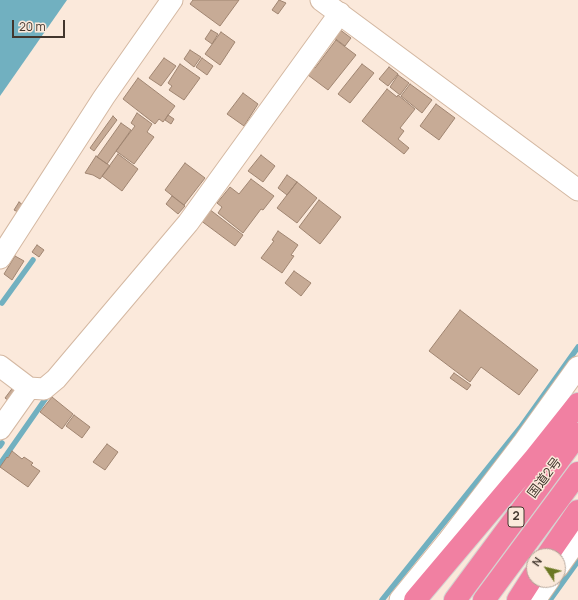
<!DOCTYPE html>
<html>
<head>
<meta charset="utf-8">
<style>
  body { margin:0 }
  #map { position:relative; width:578px; height:600px; overflow:hidden; background:#fbe9db; font-family:Manrope,sans-serif }
  canvas { display:block }
  .north { position:absolute; left:526px; top:548px; width:40px; height:40px; box-sizing:border-box; background:#fbe9db; border:1px solid #b1a195; border-radius:50%; rotate:305deg; font-size:11px; font-weight:700; line-height:16px; text-align:center; color:#42362d }
  .north::after { content:''; display:block; margin:auto; width:14px; height:18px; background:#6c7824; clip-path:polygon(50% 0,100% 100%,50% 72%,0 100%) }
  .scale { position:absolute; left:12px; top:20px; width:53px; height:18px; box-sizing:border-box; border:2px solid #42362d; border-top:0; padding-left:5px; font-size:12px; line-height:14px; white-space:nowrap; color:#42362d; -webkit-text-stroke:3px #fbe9db; paint-order:stroke }
</style>
</head>
<body>
<div id="map">
<canvas width="578" height="600"></canvas>
<div class="north">N</div>
<div class="scale">20 m</div>
</div>
<script>
const c = document.querySelector('canvas').getContext('2d');
c.lineJoin = 'round';
function fill(path, color) {
  c.fillStyle = color;
  c.fill(path, 'evenodd');
}
function toPath(rows) {
  const path = new Path2D();
  for (const r of rows) {
    path.moveTo(r[0], r[1]);
    for (let i = 2; i < r.length; i += 2) path.lineTo(r[i], r[i + 1]);
  }
  return path;
}
function trace(path, color, width, dash) {
  c.strokeStyle = color;
  c.lineWidth = width;
  c.lineCap = dash ? 'butt' : 'round';
  c.setLineDash(dash || []);
  c.stroke(path);
}
function label(font, color, halo, rows, align = 'center') {
  c.font = font + ' Manrope,"Noto Sans JP",sans-serif';
  c.lineWidth = 3;
  c.setLineDash([]);
  c.textBaseline = 'middle';
  c.strokeStyle = halo;
  c.fillStyle = color;
  for (const [text, x, y, turn = 0] of rows) {
    c.save();
    c.translate(x, y);
    c.rotate((+turn || 0) * Math.PI / 180);
    c.textAlign = isNaN(turn) ? turn : align;
    if (halo) c.strokeText(text, 0, 0);
    c.fillText(text, 0, 0);
    c.restore();
  }
}
fill(toPath([
  [0,0,67,0,0,96]
]), '#71b0c0');
trace(toPath([
  [2,303,33,260],
  [0,446,2,443],
  [0,464,46,398],
  [382,600,520,428,578,347],
  [550,600,578,561]
]), '#71b0c0', 5.5);
const building = toPath([
  [193,0,239,0,220,26,190,4,193,0],
  [279,0,286,3,278,14,272,10,279,0],
  [339,29,351,38,345,46,333,37,339,29],
  [211,30,218,34,212,44,205,39,211,30],
  [221,32,235,42,220,65,205,54,221,32],
  [336,40,356,55,328,90,304,72,310,64,315,68,336,40],
  [190,50,201,57,194,67,184,59,190,50],
  [164,58,176,66,161,86,149,78,164,58],
  [202,58,213,66,207,75,196,67,202,58],
  [180,64,200,78,184,100,169,90,172,86,168,83,180,64],
  [362,64,374,73,350,103,338,94,362,64],
  [389,67,398,74,388,86,379,79,389,67],
  [398,75,409,83,400,95,390,87,398,75],
  [138,78,175,106,163,122,159,119,155,124,123,99,138,78],
  [410,84,432,100,422,113,401,96,410,84],
  [387,89,397,97,398,95,415,109,400,128,404,131,398,139,409,148,404,154,362,121,387,89],
  [243,93,258,104,244,126,227,114,243,93],
  [436,104,455,118,439,140,420,126,436,104],
  [137,113,152,124,147,132,154,137,134,164,116,151,135,126,131,123,137,113],
  [168,115,174,119,171,124,165,120,168,115],
  [113,116,117,120,94,151,90,148,113,116],
  [121,123,131,130,107,164,97,157,121,123],
  [118,154,138,169,122,191,102,176,118,154],
  [261,155,275,166,263,182,248,171,261,155],
  [96,156,110,166,100,179,93,175,85,173,96,156],
  [185,163,205,178,184,205,165,190,185,163],
  [287,175,297,182,287,195,278,188,287,175],
  [251,179,274,196,263,210,261,209,243,233,218,213,222,207,217,203,230,187,239,194,251,179],
  [297,182,317,198,297,223,277,208,297,182],
  [172,196,185,206,178,214,166,204,172,196],
  [319,200,341,217,320,244,299,227,319,200],
  [19,202,23,205,18,212,14,210,19,202],
  [209,209,243,235,235,246,200,220,209,209],
  [278,231,298,245,291,255,294,256,282,273,261,258,274,241,272,240,278,231],
  [37,245,44,250,39,257,32,252,37,245],
  [15,256,24,261,12,280,4,274,15,256],
  [294,271,311,283,301,296,285,283,294,271],
  [460,310,538,370,519,395,481,367,470,382,429,351,460,310],
  [454,373,471,385,467,390,450,378,454,373],
  [14,386,21,391,12,403,5,398,14,386],
  [52,397,73,414,62,429,40,412,52,397],
  [74,415,90,427,82,438,66,426,74,415],
  [107,444,118,452,105,470,93,462,107,444],
  [12,451,22,459,24,457,33,463,31,465,40,471,28,487,0,467,7,457,8,458,12,451]
]);
fill(building, '#c7ab96');
trace(building, '#a08571', 1);
const street = toPath([
  [321,0,578,190],
  [0,258,104,97,172,0],
  [0,366,29,388],
  [0,429,29,388,44,389,56,379,188,223,340,13],
  [558,567,578,539],
  [400,600,449,540,524,442,578,367],
  [535,600,549,580]
]);
const highway = toPath([
  [547,556,578,511],
  [415,600,535,458,578,404],
  [455,600,578,434],
  [484,600,578,473],
  [518,600,534,575]
]);
trace(street, '#d4b8a2', 23);
trace(highway, '#d5d3d1', 24);
trace(street, '#fff', 21);
trace(highway, '#f180a2', 22);
for (const [x, y, w] of [
  [516,517,16]
]) {
  const box = new Path2D();
  box.roundRect(x - w / 2, y - 10, w, 20, 3);
  c.fillStyle = '#fbe9db';
  c.fill(box);
  trace(box, '#42362d', 1);
}
label('bold 12px', '#42362d', null, [
  ["2",516,517]
]);
label('13px', '#42362d', '#fbe9db', [
  ["国道2号",545,478,-53]
]);
</script>
</body>
</html>
